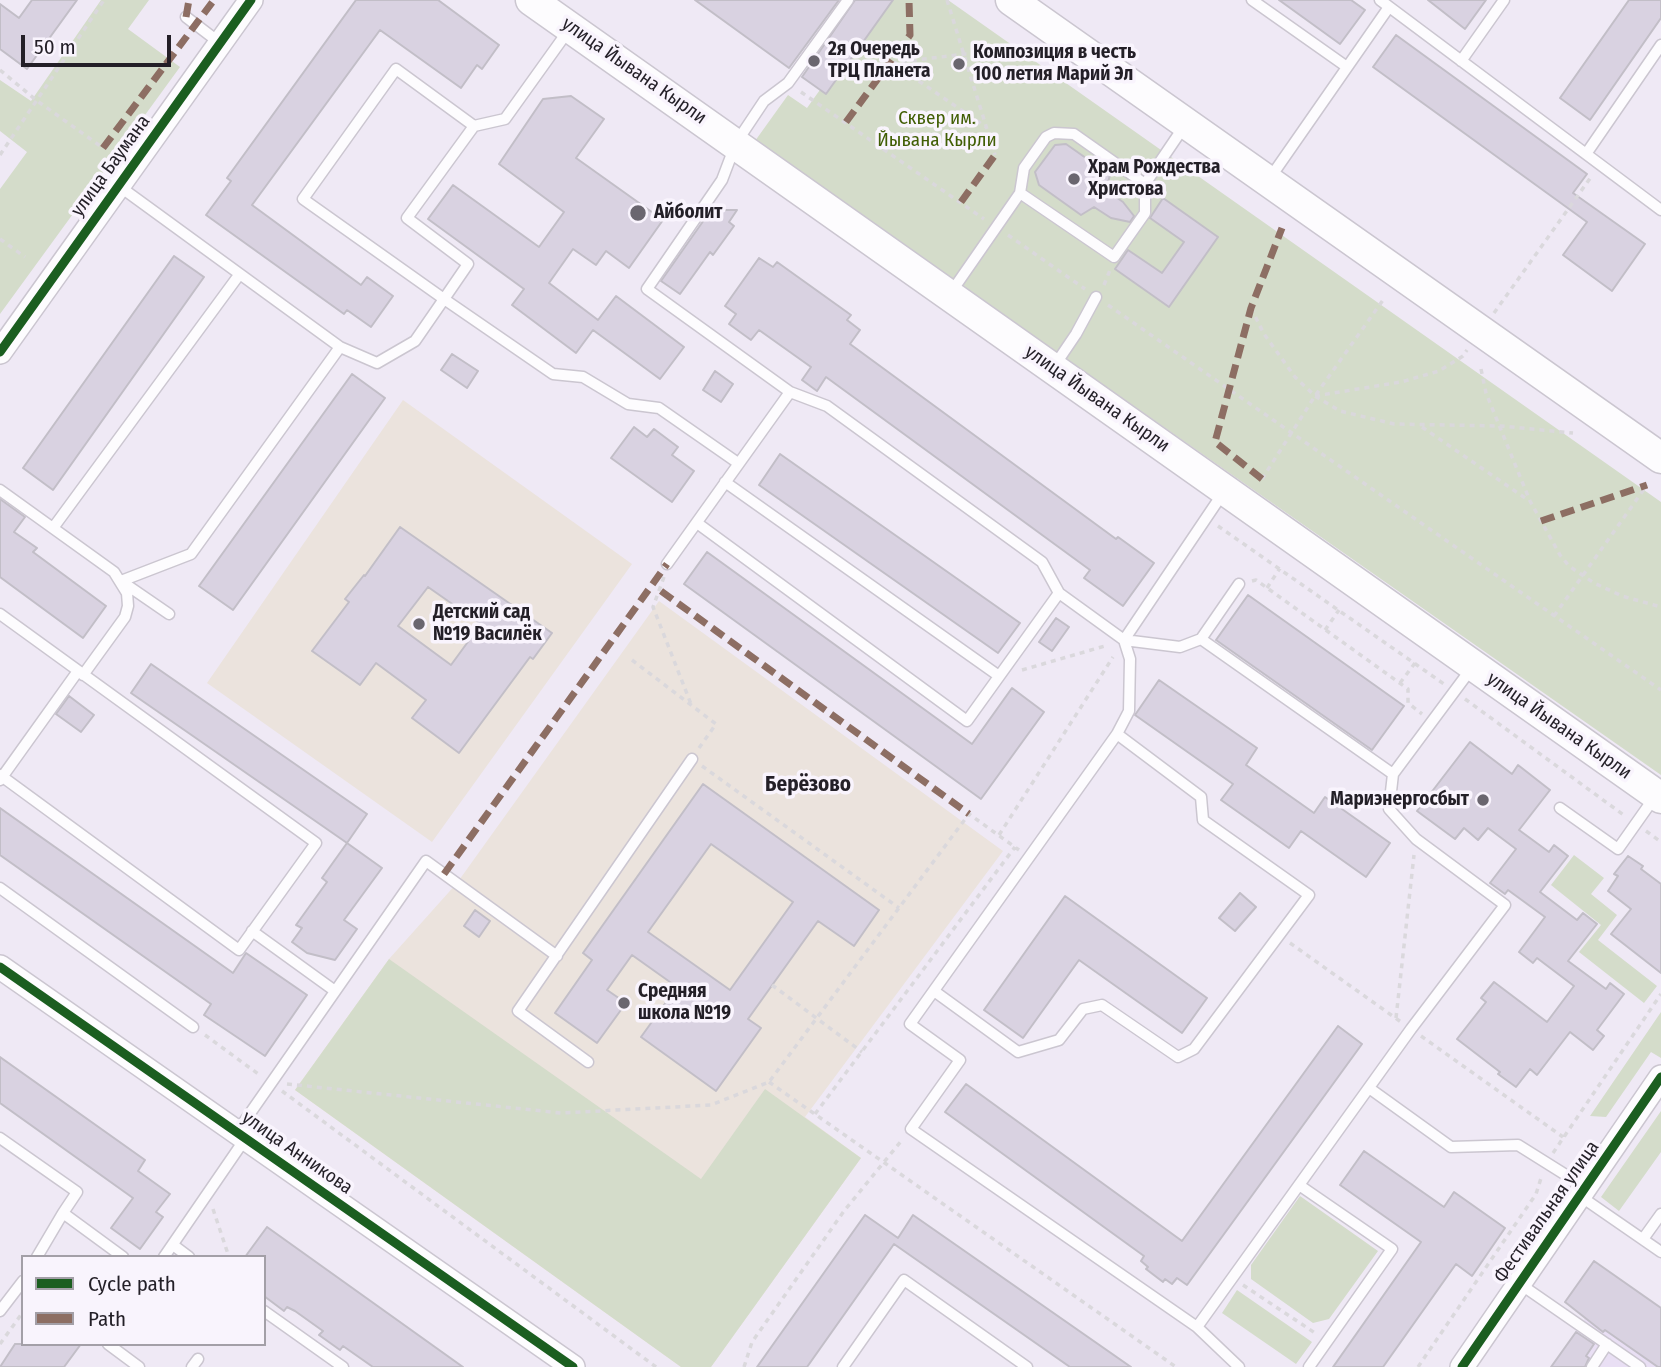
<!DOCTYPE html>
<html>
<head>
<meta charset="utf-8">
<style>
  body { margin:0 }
  #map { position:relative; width:1661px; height:1367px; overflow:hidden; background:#efe9f5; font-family:"Fira Sans Condensed",sans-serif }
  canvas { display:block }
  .legend { position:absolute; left:21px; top:1255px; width:245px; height:91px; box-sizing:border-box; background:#f9f4fd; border:2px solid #a39fa7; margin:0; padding:9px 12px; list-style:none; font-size:21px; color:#231f27 }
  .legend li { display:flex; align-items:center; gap:14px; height:35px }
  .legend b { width:35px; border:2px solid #a39fa7 }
  .scale { position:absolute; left:21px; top:35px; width:150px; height:32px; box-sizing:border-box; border:4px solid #231f27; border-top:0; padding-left:9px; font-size:21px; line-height:24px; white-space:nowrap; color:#231f27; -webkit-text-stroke:5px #f9f4fd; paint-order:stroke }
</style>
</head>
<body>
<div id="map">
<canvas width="1661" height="1367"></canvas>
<ul class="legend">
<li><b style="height:9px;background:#1b5e20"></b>Cycle path</li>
<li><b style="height:9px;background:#8d6e63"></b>Path</li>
</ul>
<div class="scale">50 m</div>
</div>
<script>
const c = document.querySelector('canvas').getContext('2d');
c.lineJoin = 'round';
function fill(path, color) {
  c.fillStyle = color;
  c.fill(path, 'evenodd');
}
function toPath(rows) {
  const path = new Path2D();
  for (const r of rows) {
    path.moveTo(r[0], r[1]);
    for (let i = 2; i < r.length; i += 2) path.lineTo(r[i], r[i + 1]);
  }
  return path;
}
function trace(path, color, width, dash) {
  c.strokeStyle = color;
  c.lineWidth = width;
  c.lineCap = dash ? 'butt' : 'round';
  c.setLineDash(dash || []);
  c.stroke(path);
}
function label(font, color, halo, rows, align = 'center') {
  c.font = font + ' "Fira Sans Condensed",sans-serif';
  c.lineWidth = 7;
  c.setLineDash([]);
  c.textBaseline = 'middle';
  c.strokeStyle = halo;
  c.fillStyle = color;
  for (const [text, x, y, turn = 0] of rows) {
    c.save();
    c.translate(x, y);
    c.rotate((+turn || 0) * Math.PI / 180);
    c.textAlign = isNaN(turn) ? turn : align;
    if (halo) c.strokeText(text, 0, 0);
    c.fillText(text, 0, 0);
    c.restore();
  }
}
fill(toPath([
  [1586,1317,1658,1367,1551,1367]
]), '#e9dff4');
fill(toPath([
  [403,400,632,564,432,842,207,683],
  [659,601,1003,851,805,1117,861,1158,711,1367,681,1367,295,1090,389,959,457,883]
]), '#ebe3dd');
fill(toPath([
  [101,0,149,0,128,29,180,67,0,314,0,189,27,152,0,131,0,80,31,101],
  [884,0,948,0,1661,502,1661,775,755,141,788,95,807,108],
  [1574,855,1604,878,1591,894,1617,915,1598,940,1657,986,1644,1003,1579,952,1601,925,1551,885],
  [389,959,701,1179,765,1089,861,1158,711,1367,681,1367,295,1090],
  [1661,1012,1661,1058,1651,1052,1606,1117,1590,1116],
  [1661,1111,1661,1152,1619,1211,1601,1197],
  [1300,1196,1378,1251,1329,1319,1313,1323,1251,1279,1251,1265],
  [1237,1290,1312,1342,1296,1364,1222,1313]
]), '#d4dcca');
const building = toPath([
  [32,0,77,0,27,69,0,49,0,4,19,18,32,0],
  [356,0,438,0,499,45,482,69,477,65,461,88,380,30,252,205,361,285,367,277,393,296,371,327,347,310,344,314,206,215,231,181,227,178,356,0],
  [695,0,839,0,789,68,695,0],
  [855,0,893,0,826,94,802,77,855,0],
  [1279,0,1351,0,1365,10,1340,44,1279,0],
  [1428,0,1486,0,1465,29,1428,0],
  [1629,0,1661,0,1661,18,1590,120,1560,98,1629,0],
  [1396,35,1587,174,1573,193,1645,244,1612,291,1563,255,1587,222,1373,67,1396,35],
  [571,96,604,119,576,158,663,220,629,268,606,251,596,265,573,249,549,283,598,320,616,296,684,347,660,379,593,330,576,353,512,305,524,289,428,219,453,185,539,247,564,212,499,164,543,99,571,96],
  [1066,144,1110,175,1106,190,1123,202,1134,216,1130,222,1111,218,1094,207,1081,215,1039,185,1035,172,1055,145,1066,144],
  [1163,198,1218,237,1169,307,1115,269,1128,250,1162,273,1184,242,1150,218,1163,198],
  [711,210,737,210,729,222,734,226,713,255,710,252,680,294,661,281,711,210],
  [174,256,204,277,53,490,23,468,174,256],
  [759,258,773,267,777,262,851,315,847,320,860,330,850,344,1116,539,1118,537,1154,563,1123,606,1084,578,1090,570,826,377,817,391,802,380,811,367,759,330,751,340,729,324,736,314,725,306,759,258],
  [452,354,478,371,467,388,441,370,452,354],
  [715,371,733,384,721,402,703,390,715,371],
  [352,374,385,398,233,610,199,586,352,374],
  [634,427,647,437,654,429,678,447,672,455,694,471,672,502,611,458,634,427],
  [780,454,1020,623,998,653,759,485,780,454],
  [0,499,25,517,14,532,37,548,33,552,106,606,83,638,0,577,0,499],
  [400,527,552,633,533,659,530,657,459,753,412,718,426,700,376,663,360,685,312,651,349,602,345,599,364,575,365,576,400,527],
  [428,587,481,624,451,665,398,626,428,587],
  [707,552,972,744,1012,688,1044,712,981,799,684,584,707,552],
  [1248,595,1404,706,1372,750,1216,640,1248,595],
  [1056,618,1069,627,1052,651,1039,642,1056,618],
  [151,664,367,814,347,843,131,693,151,664],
  [1159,680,1257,748,1246,765,1314,813,1325,797,1390,843,1366,877,1301,831,1289,848,1221,800,1233,784,1135,715,1159,680],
  [69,696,94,715,81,732,56,714,69,696],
  [1470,742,1512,774,1518,765,1550,790,1519,830,1549,852,1554,845,1568,856,1540,892,1577,920,1583,913,1597,924,1568,961,1606,989,1610,983,1624,994,1597,1030,1604,1036,1593,1050,1570,1032,1537,1075,1530,1069,1516,1087,1498,1074,1500,1072,1457,1039,1486,1002,1481,998,1494,982,1547,1022,1574,986,1537,958,1533,963,1519,952,1545,917,1508,890,1505,894,1490,883,1516,849,1488,828,1478,840,1464,828,1455,839,1417,811,1470,742],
  [703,784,879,910,854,946,818,921,748,1019,761,1028,716,1091,641,1037,677,987,632,955,607,990,626,1003,597,1043,555,1013,592,960,583,953,703,784],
  [711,844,793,902,730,990,648,932,711,844],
  [0,808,233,973,246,953,307,995,265,1056,204,1015,211,1004,0,855,0,808],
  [347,843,382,868,344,920,357,929,335,960,307,953,292,942,302,928,296,925,327,882,322,878,347,843],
  [1628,856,1643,866,1641,869,1661,884,1661,973,1611,934,1631,909,1608,891,1618,876,1614,874,1628,856],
  [1240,893,1256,907,1235,931,1219,918,1240,893],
  [1065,896,1207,998,1182,1033,1079,960,1023,1038,984,1010,1065,896],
  [475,910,490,921,479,937,464,926,475,910],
  [1338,1026,1362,1044,1187,1285,1177,1278,1172,1284,1165,1279,1163,1282,1146,1269,1148,1267,1141,1261,1144,1256,945,1112,966,1084,1182,1241,1338,1026],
  [0,1057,145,1160,138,1171,170,1194,156,1212,163,1217,140,1249,111,1228,133,1198,0,1103,0,1057],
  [1364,1151,1444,1207,1454,1192,1505,1228,1472,1276,1456,1264,1383,1367,1333,1367,1421,1242,1340,1185,1364,1151],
  [865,1215,898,1238,913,1215,1131,1367,1070,1367,894,1244,807,1367,757,1367,865,1215],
  [267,1227,463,1367,373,1367,343,1346,340,1350,319,1335,323,1331,295,1311,287,1307,284,1311,264,1296,264,1257,245,1257,267,1227],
  [1594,1261,1661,1308,1661,1367,1658,1367,1605,1330,1603,1332,1565,1302,1594,1261],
  [1576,1332,1594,1344,1586,1356,1589,1358,1585,1367,1551,1367,1576,1332],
  [15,1344,81,1344,64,1367,0,1367,15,1344]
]);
fill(building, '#d9d2e1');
trace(building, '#c2bec7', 2);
const service = toPath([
  [848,0,788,83,764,101,736,143,722,180,647,289,790,392,827,406,1042,562,1059,593,1124,640,1180,647,1201,639,1239,584],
  [1252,0,1347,67],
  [1380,0,1661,210],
  [186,17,220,43],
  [568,31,505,119,474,126,407,218,468,264,444,299,553,374,583,377,628,404,659,408,738,463],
  [1461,61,1504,0],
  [1586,154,1661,45],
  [1270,178,1389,7],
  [119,186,340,347,377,363,415,341,444,299,303,199,396,69,474,126],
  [1020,193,1114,257,1145,213,1145,184],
  [952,291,1020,193,1024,168,1046,137,1054,133,1074,134,1145,184,1185,125],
  [1055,365,1076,334,1096,297],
  [725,482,999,676],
  [0,490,114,572,127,593,128,606,125,617,83,675],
  [697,523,967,721,1059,593],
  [53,528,239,275],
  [667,564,790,392],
  [0,614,316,843,239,950,0,775],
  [169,614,121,581,191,554,340,347],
  [1201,639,1393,774],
  [0,780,78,671],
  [1560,808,1618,849,1654,798],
  [0,888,193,1027],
  [252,931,335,991],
  [934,991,1018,1052,1059,1040,1083,1009,1102,1005,1178,1057,1194,1049,1309,895,1203,820,1201,797,1117,734],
  [588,1062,518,1011,692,759],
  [1369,1088,1451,1147,1518,1145,1585,1187],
  [237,1132,426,861,557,956],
  [0,1138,77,1192,63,1213],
  [1299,1185,1392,1249,1309,1367],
  [1580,1196,1661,1252],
  [1643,1239,1661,1214],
  [173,1245,189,1257],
  [37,1257,63,1213,123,1257],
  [164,1257,245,1139],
  [1520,1284,1640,1367],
  [0,1311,23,1281],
  [264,1311,343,1367],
  [1197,1327,911,1129,960,1060,910,1024,1117,734,1129,711,1130,659,1124,640,1223,493],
  [108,1344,139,1367],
  [192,1367,198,1359],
  [843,1367,904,1280,1027,1367],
  [1239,1367,1197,1327,1411,1029,1505,905,1416,839,1389,809,1393,774,1471,669],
  [1592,1367,1607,1344]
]);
const tertiary = toPath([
  [0,352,251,0],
  [0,967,573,1367],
  [1462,1367,1661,1077]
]);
const primary = toPath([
  [531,0,1661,798],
  [1011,0,1661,458]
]);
trace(service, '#cbc6d0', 13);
trace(tertiary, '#cbc6d0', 26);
trace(primary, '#cbc6d0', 33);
trace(toPath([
  [947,0,995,155],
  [892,63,965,54,1034,54],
  [894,64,986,127],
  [0,70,36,100,103,148],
  [801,92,984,219],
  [0,155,104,0],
  [1008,235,1085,289],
  [0,239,25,257],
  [1104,285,1110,270],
  [1108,305,1661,690],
  [1251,308,1264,334,1295,377,1315,396,1340,411,1394,424,1501,426,1573,433],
  [1494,313,1591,177],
  [1481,369,1486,393,1530,501,1560,555,1569,566,1594,583,1622,596,1661,607],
  [1315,396,1401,382,1439,371,1463,356,1467,350],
  [1422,427,1528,500],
  [1262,479,1315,396,1383,300],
  [1218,526,1444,684],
  [664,577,653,607,691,704],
  [1252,581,1256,580,1408,689,1408,703,1422,714],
  [1267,588,1280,568],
  [1554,616,1647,485],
  [1325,630,1339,610],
  [632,660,716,724,699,748],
  [1022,670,1105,646],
  [1400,683,1415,663],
  [1465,699,1625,816],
  [702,766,899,908],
  [1646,831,1661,842],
  [999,835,1113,657],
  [1290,943,1401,1022],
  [772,985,862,1052],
  [1396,1018,1414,855],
  [205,1035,261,1076],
  [1421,1036,1563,1137],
  [769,1082,1176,1367],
  [287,1084,561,1113,711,1105,769,1082,969,814,1019,850],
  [282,1091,656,1367],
  [815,1114,1015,847],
  [1553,1153,1661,994],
  [213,1209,229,1257],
  [1243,1285,1315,1333],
  [0,1344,23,1312],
  [744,1367,752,1342,844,1211,902,1140],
  [1418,1367,1536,1194,1542,1175]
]), '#dad8dc', 3.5, [5, 5]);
trace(service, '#fdfcfe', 10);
trace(tertiary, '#fdfcfe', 23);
trace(primary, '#fdfcfe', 30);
trace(toPath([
  [186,17,189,0],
  [846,122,910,35,909,0],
  [103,148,214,0],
  [961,202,995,155],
  [1262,479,1215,442,1251,308,1282,228],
  [1541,521,1647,485],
  [661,591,969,814],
  [444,874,667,564]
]), '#8d6e63', 7, [14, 7]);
trace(toPath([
  [0,352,251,0],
  [0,967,573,1367],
  [1462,1367,1661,1077]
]), '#1b5e20', 9);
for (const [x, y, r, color] of [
  [814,61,7,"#6a666f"],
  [959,64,7,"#6a666f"],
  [1074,179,7,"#6a666f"],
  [638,213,9,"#6a666f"],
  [419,624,7,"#6a666f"],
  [1483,800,7,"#6a666f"],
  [624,1003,7,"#6a666f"]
]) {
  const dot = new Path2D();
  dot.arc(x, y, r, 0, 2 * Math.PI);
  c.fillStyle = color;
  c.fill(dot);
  trace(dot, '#f9f4fd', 2.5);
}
label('bold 19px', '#231f27', '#f9f4fd', [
  ["2я Очередь",828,50],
  ["ТРЦ Планета",828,72],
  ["Композиция в честь",973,53],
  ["100 летия Марий Эл",973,75],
  ["Храм Рождества",1088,168],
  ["Христова",1088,190],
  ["Айболит",654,213],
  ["Детский сад",433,613],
  ["№19 Василёк",433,635],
  ["Мариэнергосбыт",1469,800,"right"],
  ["Средняя",638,992],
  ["школа №19",638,1014]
], 'left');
label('19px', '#231f27', '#f9f4fd', [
  ["улица Йывана Кырли",634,71,35],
  ["улица Баумана",111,166,-54],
  ["улица Йывана Кырли",1097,399,35],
  ["улица Йывана Кырли",1559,726,35],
  ["улица Анникова",297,1153,35],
  ["Фестивальная улица",1547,1212,-55]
]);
label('19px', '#415e05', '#f9f4fd', [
  ["Сквер им.",937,119],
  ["Йывана Кырли",937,141]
]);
label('bold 21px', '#231f27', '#f9f4fd', [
  ["Берёзово",808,785]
]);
</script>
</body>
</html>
